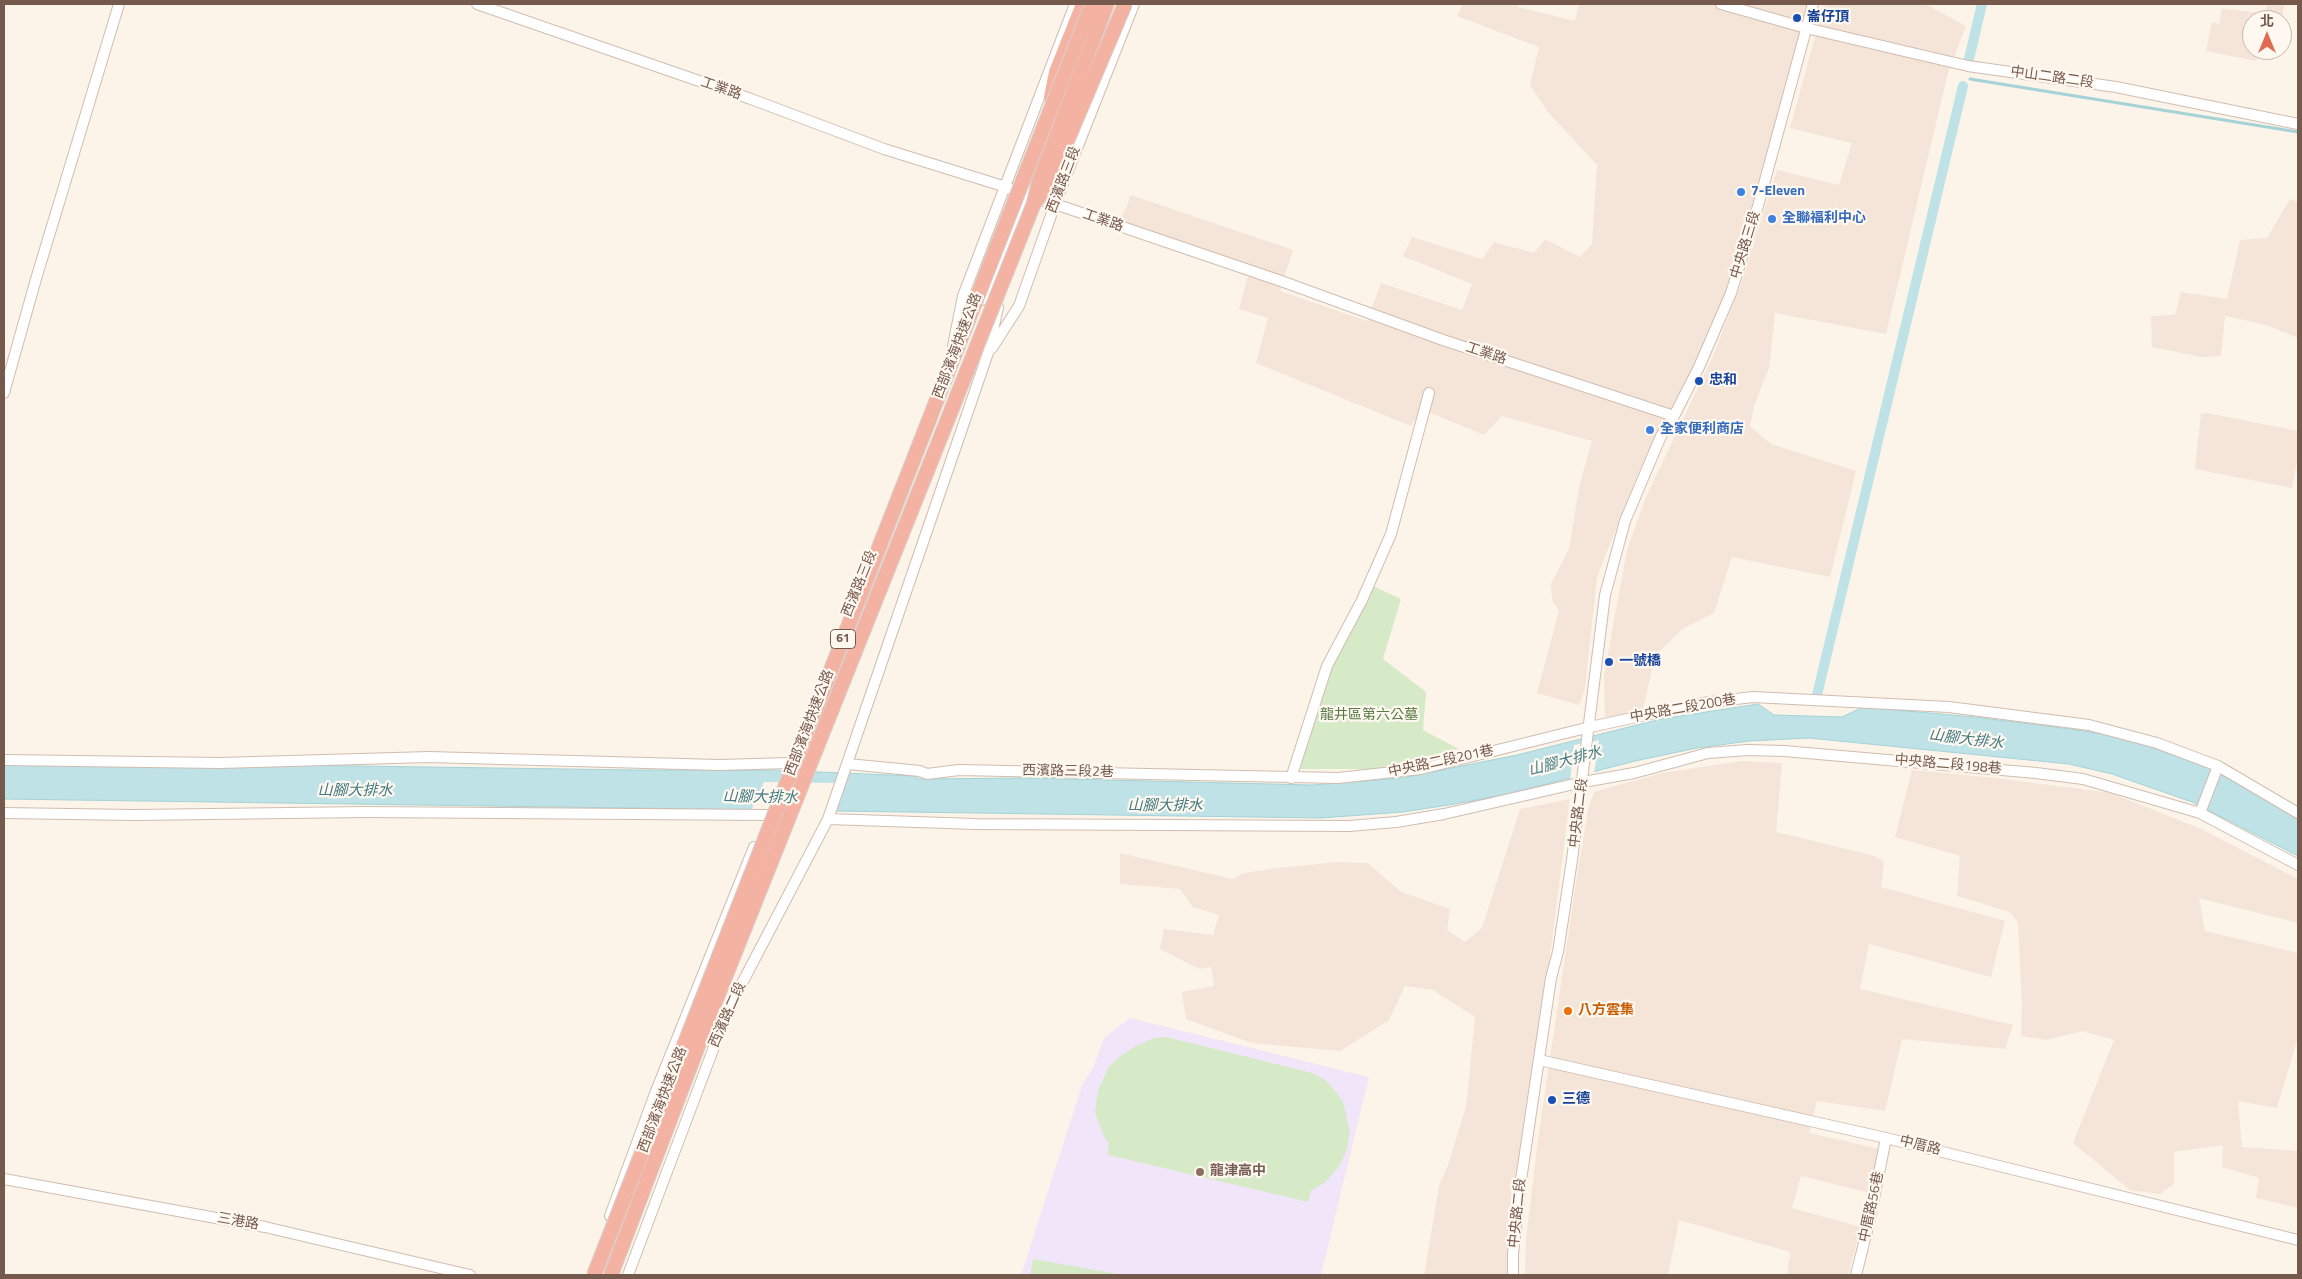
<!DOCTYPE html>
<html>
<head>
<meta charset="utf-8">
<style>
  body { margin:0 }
  #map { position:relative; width:2302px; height:1279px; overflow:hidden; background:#fcf4e9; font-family:"Titillium Web","Noto Sans TC",sans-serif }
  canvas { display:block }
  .frame { position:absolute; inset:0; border:5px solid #76594d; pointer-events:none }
  .north { position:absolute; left:2242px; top:10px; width:50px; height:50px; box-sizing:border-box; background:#fef8f0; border:1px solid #c8b8af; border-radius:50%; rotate:0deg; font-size:14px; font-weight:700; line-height:20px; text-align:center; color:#76594d }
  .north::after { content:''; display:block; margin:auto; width:18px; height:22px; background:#e26a53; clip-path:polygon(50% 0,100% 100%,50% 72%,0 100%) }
</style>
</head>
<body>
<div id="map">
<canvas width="2302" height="1279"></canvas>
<div class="frame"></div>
<div class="north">北</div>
</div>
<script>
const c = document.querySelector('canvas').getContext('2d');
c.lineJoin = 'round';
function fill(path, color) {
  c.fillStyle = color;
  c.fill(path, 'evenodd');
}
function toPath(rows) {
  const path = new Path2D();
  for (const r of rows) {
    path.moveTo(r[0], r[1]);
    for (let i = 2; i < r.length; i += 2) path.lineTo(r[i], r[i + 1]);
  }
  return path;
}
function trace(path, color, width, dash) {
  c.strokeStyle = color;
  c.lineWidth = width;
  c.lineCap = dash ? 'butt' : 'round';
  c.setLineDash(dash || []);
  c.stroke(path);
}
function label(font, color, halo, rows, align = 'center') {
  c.font = font + ' "Titillium Web","Noto Sans TC",sans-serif';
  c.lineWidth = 4.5;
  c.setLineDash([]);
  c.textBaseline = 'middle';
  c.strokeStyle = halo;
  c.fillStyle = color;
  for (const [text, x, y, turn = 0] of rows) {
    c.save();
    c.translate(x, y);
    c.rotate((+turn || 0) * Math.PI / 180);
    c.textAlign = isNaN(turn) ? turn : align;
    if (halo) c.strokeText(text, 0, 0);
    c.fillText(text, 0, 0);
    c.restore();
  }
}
fill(toPath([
  [1463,4,1517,4,1518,7,1575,21,1579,4,1809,4,1731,281,1693,367,1637,476,1597,577,1585,688,1579,705,1537,693,1559,611,1552,600,1551,584,1569,549,1579,487,1592,441,1502,416,1484,435,1421,409,1411,426,1256,363,1268,318,1239,309,1247,279,1253,269,1119,225,1131,195,1293,250,1280,291,1367,321,1381,283,1462,310,1472,284,1403,256,1412,237,1482,259,1494,242,1534,253,1545,239,1580,257,1592,244,1597,165,1547,111,1530,85,1539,47,1457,16],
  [1824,4,1925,4,1966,26,1948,73,1886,334,1775,313,1769,368,1754,406,1750,426,1771,444,1856,471,1830,577,1732,557,1714,613,1682,629,1655,656,1642,714,1605,717,1604,675,1627,550,1646,497,1713,356,1741,284,1777,170,1839,185,1852,143,1790,128],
  [2268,4,2285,4,2281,20,2252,20,2252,50,2263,50,2256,61,2206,51,2212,22,2219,24,2222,9,2265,13],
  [2290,199,2298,202,2298,338,2266,325,2225,316,2221,356,2202,357,2152,347,2151,316,2175,315,2181,292,2227,299,2240,240,2267,238],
  [2207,413,2298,431,2298,457,2292,488,2195,469,2201,414],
  [1741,761,1782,763,1776,832,1875,856,1884,862,1881,887,2005,921,1991,977,1869,944,1860,989,2013,1025,2005,1049,1902,1039,1885,1111,1817,1101,1809,1133,1880,1149,1869,1193,1801,1176,1792,1208,1861,1227,1848,1275,1787,1275,1790,1252,1679,1220,1668,1275,1525,1275,1526,1240,1537,1147,1576,882,1588,810,1594,792,1662,773],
  [1912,770,1996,778,2111,793,2201,829,2298,879,2298,923,2199,898,2205,931,2298,953,2298,1037,2277,1108,2238,1101,2242,1147,2298,1151,2298,1208,2256,1198,2259,1178,2222,1167,2223,1145,2174,1152,2174,1184,2160,1194,2130,1190,2073,1143,2114,1040,2082,1031,2047,1040,2021,1036,2022,1005,2018,923,2010,912,1957,896,1960,856,1895,837],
  [1570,799,1536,1066,1518,1178,1507,1275,1424,1275,1439,1186,1448,1165,1466,1107,1475,1017,1433,990,1405,986,1389,1020,1340,1051,1252,1043,1186,1019,1182,992,1214,986,1211,967,1199,969,1160,949,1164,929,1213,935,1219,915,1193,907,1180,889,1120,884,1120,853,1233,879,1244,873,1278,868,1336,862,1368,863,1401,892,1450,909,1447,930,1465,942,1482,928,1520,809]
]), '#f4e5d8');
fill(toPath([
  [1130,1018,1369,1077,1321,1275,1021,1275,1082,1085,1093,1068,1104,1038]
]), '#f1e6f9');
fill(toPath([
  [1369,584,1401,599,1383,659,1426,692,1423,730,1459,749,1375,769,1300,769,1304,741,1336,642],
  [1166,1037,1312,1073,1325,1080,1337,1093,1343,1102,1350,1132,1346,1152,1339,1167,1324,1183,1311,1191,1308,1202,1108,1155,1109,1143,1104,1137,1095,1112,1098,1091,1108,1068,1118,1058,1134,1047,1154,1038],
  [1033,1259,1124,1275,1030,1275]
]), '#d7eac7');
const water = toPath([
  [1758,704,1774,715,1842,717,1863,707,1974,717,2078,730,2112,736,2148,746,2211,769,2298,818,2298,856,2192,802,2112,774,2069,764,1809,738,1749,741,1697,748,1635,761,1508,794,1455,804,1403,812,1321,818,4,799,4,761,636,770,771,770,914,776,919,779,1026,778,1312,785,1402,778,1517,755,1661,719,1758,704]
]);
fill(water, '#bee2e6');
trace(water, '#a4d2d7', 1);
fill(toPath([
  [1599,740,1594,774,1570,781,1574,745],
  [764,782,842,783,830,812,751,811]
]), '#fcf4e9');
trace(toPath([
  [1970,79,2298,132]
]), '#a4d2d7', 3);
trace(toPath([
  [1969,59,1982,4],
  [1817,695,1963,86]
]), '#bee2e6', 10);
const minor = toPath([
  [477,4,751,99,884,149,1006,187,1028,197,1055,204,1281,281,1443,340,1674,416],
  [1721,4,1806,28,1968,66,2116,87,2298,124],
  [982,300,1009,249,1038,166],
  [953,346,963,296,1075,4],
  [992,348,1019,306,1055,204,1134,4],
  [4,393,36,279,119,4],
  [4,760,220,763,429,757,719,765,789,763],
  [848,764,920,771,927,774,959,770,1338,778,1421,769,1590,727,1702,703,1753,697,1949,707,2089,725,2157,743,2218,766,2298,813],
  [1291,778,1327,666,1362,600,1391,534,1429,393],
  [4,813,134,815,366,812,768,815],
  [2200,813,2218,766],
  [828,819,975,824,1349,826,1396,822,1444,814,1583,782,1634,773,1708,753,1747,750,1784,751,2036,773,2083,779,2200,813,2298,865],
  [1539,1060,1886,1138,2298,1240],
  [4,1179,265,1227,470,1275],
  [610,1216,656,1091,754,847],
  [628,1275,728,1010,828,819,988,353,998,307],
  [1513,1275,1513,1254,1521,1180,1551,978,1558,952,1572,860,1605,595,1625,521,1661,436,1674,416,1699,367,1731,293,1758,206,1813,4],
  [1856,1275,1869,1223,1886,1138]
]);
const highway = toPath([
  [1051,97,1056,72,1083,4]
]);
trace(minor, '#d0bdb1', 12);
trace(highway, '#d9d1cd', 16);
trace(minor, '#fff', 10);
trace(highway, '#f4b3a2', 14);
const highwayBridge = toPath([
  [1036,201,1048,186,1125,4],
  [594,1275,1092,4],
  [611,1275,706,1025,1034,203,1039,181,1107,4]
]);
trace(highwayBridge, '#d9d1cd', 16, []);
trace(highwayBridge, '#f4b3a2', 14);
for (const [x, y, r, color] of [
  [1797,18,5,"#1a4fb4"],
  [1741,192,5,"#3f7fe0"],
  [1772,219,5,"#3f7fe0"],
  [1699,381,5,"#1a4fb4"],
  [1650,430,5,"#3f7fe0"],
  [1609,662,5,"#1a4fb4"],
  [1568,1011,5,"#e8710a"],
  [1552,1100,5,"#1a4fb4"],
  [1200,1172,5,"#8d6e63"]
]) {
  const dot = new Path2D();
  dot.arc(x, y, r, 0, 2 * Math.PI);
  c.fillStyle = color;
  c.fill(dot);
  trace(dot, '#fef8f0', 2);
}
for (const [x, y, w] of [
  [843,639,25]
]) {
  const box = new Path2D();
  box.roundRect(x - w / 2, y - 9.5, w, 19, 4);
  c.fillStyle = '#fef8f0';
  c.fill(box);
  trace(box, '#76594d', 1);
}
label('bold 12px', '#76594d', null, [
  ["61",843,639]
]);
label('bold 14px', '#164399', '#fef8f0', [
  ["崙仔頂",1807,18],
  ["忠和",1709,381],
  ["一號橋",1619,662],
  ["三德",1562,1100]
], 'left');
label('14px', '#76594d', '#fef8f0', [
  ["中山二路二段",2052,78,8],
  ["工業路",721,89,19],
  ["西濱路三段",1064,180,-69],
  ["工業路",1103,221,19],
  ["中央路三段",1746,245,-73],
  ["西部濱海快速公路",958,346,-69],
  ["工業路",1486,354,18],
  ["西濱路三段",860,584,-68],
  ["中央路二段200巷",1683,709,-10],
  ["西部濱海快速公路",810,723,-69],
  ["中央路二段201巷",1441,762,-12],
  ["中央路二段198巷",1948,765,5],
  ["西濱路三段2巷",1068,772,1],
  ["中央路二段",1579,813,-83],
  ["西濱路二段",728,1015,-66],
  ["西部濱海快速公路",663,1100,-69],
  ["中厝路",1920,1146,14],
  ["中厝路56巷",1872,1207,-78],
  ["中央路二段",1518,1213,-84],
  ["三港路",238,1222,10]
]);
label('bold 14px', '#366cbe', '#fef8f0', [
  ["7-Eleven",1751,192],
  ["全聯福利中心",1782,219],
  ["全家便利商店",1660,430]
], 'left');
label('14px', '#587b45', '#fef8f0', [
  ["龍井區第六公墓",1369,716]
]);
label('bold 14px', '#c56008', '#fef8f0', [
  ["八方雲集",1578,1011]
], 'left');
label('bold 14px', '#785e54', '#fef8f0', [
  ["龍津高中",1210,1172]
], 'left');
label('italic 15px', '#437b82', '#fef8f0', [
  ["山腳大排水",1966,740,7],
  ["山腳大排水",1565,762,-15],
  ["山腳大排水",355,791],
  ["山腳大排水",760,798,1],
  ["山腳大排水",1165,806]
]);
</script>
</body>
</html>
